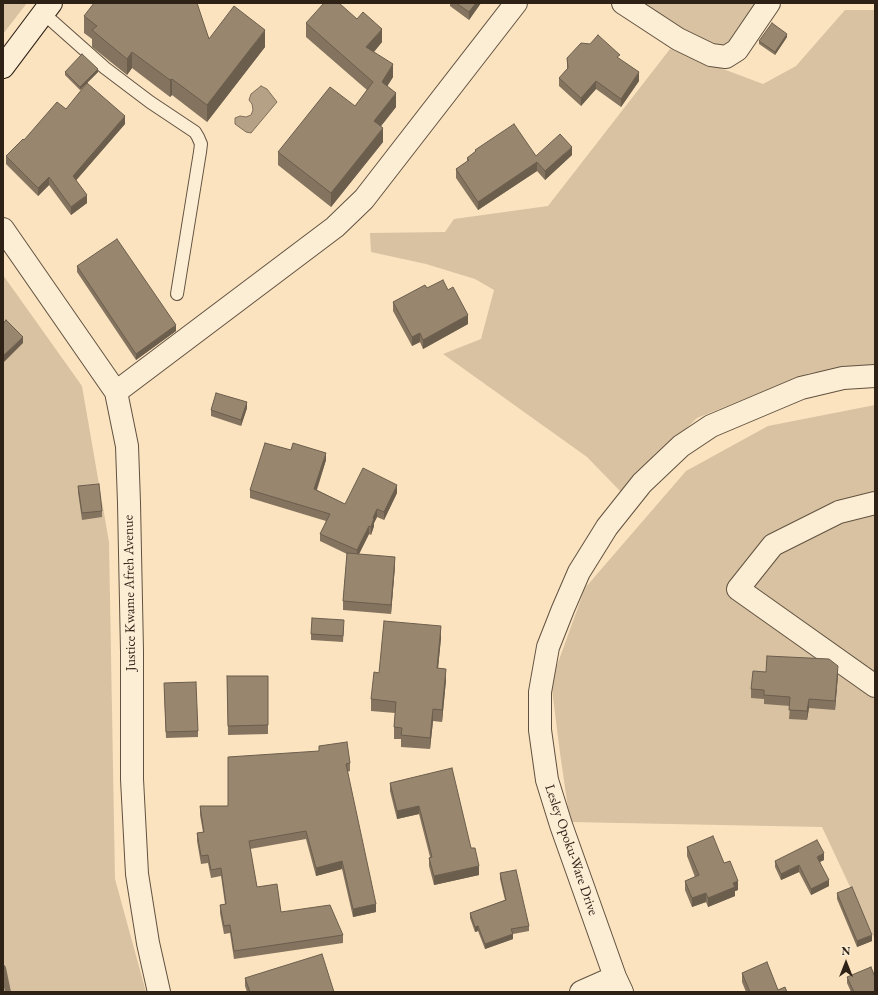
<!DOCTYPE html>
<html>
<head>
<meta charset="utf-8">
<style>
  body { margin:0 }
  #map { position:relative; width:878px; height:995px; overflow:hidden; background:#fbe3bf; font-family:"EB Garamond",serif }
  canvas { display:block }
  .frame { position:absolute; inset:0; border:4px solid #2e2116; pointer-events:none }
  .north { position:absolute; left:826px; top:943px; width:40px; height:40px; -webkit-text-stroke:3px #fcedd5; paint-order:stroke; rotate:0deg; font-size:11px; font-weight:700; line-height:16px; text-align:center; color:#2e2116 }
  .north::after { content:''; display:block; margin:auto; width:14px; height:18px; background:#2e2116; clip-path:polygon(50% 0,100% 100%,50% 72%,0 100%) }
</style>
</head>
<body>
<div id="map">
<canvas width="878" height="995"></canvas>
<div class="frame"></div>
<div class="north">N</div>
</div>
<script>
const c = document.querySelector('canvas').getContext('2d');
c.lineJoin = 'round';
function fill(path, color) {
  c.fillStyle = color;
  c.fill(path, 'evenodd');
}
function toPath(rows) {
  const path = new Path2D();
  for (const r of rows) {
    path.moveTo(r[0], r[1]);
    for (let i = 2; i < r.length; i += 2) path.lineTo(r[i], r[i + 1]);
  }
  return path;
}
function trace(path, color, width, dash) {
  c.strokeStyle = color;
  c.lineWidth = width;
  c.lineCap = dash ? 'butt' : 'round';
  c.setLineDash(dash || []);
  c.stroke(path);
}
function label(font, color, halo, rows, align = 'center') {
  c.font = font + ' "EB Garamond",serif';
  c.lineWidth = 3;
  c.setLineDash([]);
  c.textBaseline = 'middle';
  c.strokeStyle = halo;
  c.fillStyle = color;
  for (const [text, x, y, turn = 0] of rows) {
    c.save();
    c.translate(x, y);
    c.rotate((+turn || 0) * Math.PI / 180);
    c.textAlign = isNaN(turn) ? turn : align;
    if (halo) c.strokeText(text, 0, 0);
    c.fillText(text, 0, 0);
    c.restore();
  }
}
fill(toPath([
  [3,3,27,3,3,34],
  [639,3,758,3,724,52,674,26],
  [845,10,875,10,875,366,809,373,697,418,621,492,587,457,443,354,481,339,494,290,475,279,426,264,371,252,370,233,445,232,454,219,548,206,670,49,763,84,796,66],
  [3,275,82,386,109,542,115,879,146,992,3,992],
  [875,405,875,940,822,827,570,822,560,753,551,682,585,588,686,471,768,426]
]), '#d8c2a2');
const water = toPath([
  [261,86,267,89,277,102,251,133,246,132,235,124,235,118,240,116,246,117,251,115,253,110,252,104,249,100,251,94,261,86]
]);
fill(water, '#b5a186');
trace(water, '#7f6e59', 1);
trace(toPath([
  [3,968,8,992]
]), '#7f6e59', 6);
const lane = toPath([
  [43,13,105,68,150,102,195,132,198,137,201,144,200,152,177,294]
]);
const street = toPath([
  [623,3,678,39,711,55,726,57,737,50,769,3],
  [3,229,116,392,127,446,129,503,132,651,132,779,137,874,148,943,159,992],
  [116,392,335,227,364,199,516,3],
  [875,503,839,512,773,545,738,589,875,686],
  [581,992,615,977],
  [622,992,615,977,561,825,547,780,540,730,540,692,548,647,563,609,579,572,607,527,642,483,681,446,711,426,801,388,843,378,875,376]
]);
const secondary = toPath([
  [3,67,51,3]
]);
trace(lane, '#615240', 14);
trace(street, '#615240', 24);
trace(secondary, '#2e2116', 24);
trace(lane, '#fcedd5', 12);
trace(street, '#fcedd5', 22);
trace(secondary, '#fcedd5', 22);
fill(toPath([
  [450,3,481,3,469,20,450,6],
  [84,16,209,39,265,47,207,122,172,95,170,97,132,68,127,75,92,47,92,39,84,33],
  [306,23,382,42,374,52,393,77,387,86,396,107,381,126,383,142,331,207,278,165,278,152,355,106,367,90,306,37],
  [787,37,775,55,759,44,759,41],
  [567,58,620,59,639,81,621,107,596,89,581,106,559,86,559,78,567,69],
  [65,72,98,72,80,90,65,75],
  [66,109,125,124,76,180,87,203,71,215,49,185,38,196,6,164,6,156,24,140],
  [475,150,536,156,572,155,545,180,537,171,478,210,456,178,456,169,467,162,467,158,475,152],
  [77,266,176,331,136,360,77,272],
  [427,288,468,324,423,349,420,342,412,346,393,311,393,302],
  [247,408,241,426,211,416,211,410],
  [326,460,317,490,345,504,397,493,384,520,377,517,374,523,374,526,371,535,369,534,359,554,395,566,391,614,343,610,343,601,347,554,320,541,320,534,326,521,250,498,250,490],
  [78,486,102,511,102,517,82,520,78,492],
  [344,626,343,642,311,640,311,634],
  [441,638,438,668,446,680,442,722,433,721,430,749,401,747,401,739,394,739,394,727,395,713,371,711,371,699,379,673],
  [766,672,838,675,835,710,809,708,807,720,789,719,790,706,764,704,764,699,751,698,751,689],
  [227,676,268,676,268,734,228,735],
  [164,689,198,731,198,737,166,738],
  [228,757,350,763,350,771,347,772,376,912,353,917,342,869,316,876,306,839,250,849,257,887,281,912,343,935,343,943,234,959,230,933,224,934,220,913,220,905,225,904,221,876,211,878,208,863,201,864,197,841,197,833,203,832,200,815,200,806,228,806],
  [390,783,471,848,479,875,434,885,429,866,429,858,430,857,419,814,397,819,390,791],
  [687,847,724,863,738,890,735,891,735,896,708,907,706,902,692,907,685,890,685,881,695,877,687,856],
  [824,860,820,862,829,886,811,895,799,872,781,880,775,867,775,861],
  [500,873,529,926,529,931,513,934,513,939,485,949,478,931,475,932,470,918,470,913,505,900,500,879],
  [837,893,872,941,857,947,837,899],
  [742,973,778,990,787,992,746,992,742,982],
  [847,977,875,992,851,992,847,983],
  [245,978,334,992,247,992,245,986]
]), '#84735f');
fill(toPath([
  [476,3,481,3,469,20,469,12],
  [382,29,382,42,366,61,366,47],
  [265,30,265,47,207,122,207,105],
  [787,34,787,37,775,55,775,52],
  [132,52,132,68,127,75,127,59],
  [393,64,393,77,382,95,382,82],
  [98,69,98,72,80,90,80,87],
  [639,72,639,81,621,107,621,99],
  [172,79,172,95,170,97,170,80],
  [596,81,596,89,581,106,581,98],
  [396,93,396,107,374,135,374,121],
  [125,116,125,124,73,184,73,176],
  [383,128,383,142,331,207,331,193],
  [572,147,572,155,545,180,545,171],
  [537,162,537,171,478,210,478,202],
  [49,177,49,185,38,196,38,188],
  [87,195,87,203,71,215,71,207],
  [468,315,468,324,423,349,423,340],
  [176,325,176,331,136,360,136,354],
  [420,333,420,342,412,346,412,337],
  [23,337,23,343,3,363,3,356],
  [247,402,247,408,241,426,241,420],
  [326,453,326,460,314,497,314,489],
  [397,485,397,493,384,520,384,512],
  [377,509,377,517,374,523,374,526,371,535,371,527,373,518],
  [369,526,369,534,357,558,357,550],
  [395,557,395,566,391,614,391,605],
  [441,626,441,638,437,679,437,668],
  [838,666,838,675,835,710,835,701],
  [446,669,446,680,442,722,442,710],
  [809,699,809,708,807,720,807,711],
  [433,709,433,721,430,749,430,738],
  [419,806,419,814,397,819,397,811],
  [824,853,824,860,817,863,817,857],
  [342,861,342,869,316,876,316,868],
  [799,865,799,872,781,880,781,874],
  [479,866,479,875,434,885,434,876],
  [829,880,829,886,811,895,811,889],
  [738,881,738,890,735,891,735,896,708,907,708,898,733,883],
  [706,893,706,902,692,907,692,898],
  [376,904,376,912,353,917,353,909],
  [478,926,478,931,475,932,475,927],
  [513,934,513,939,485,949,485,944],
  [872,935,872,941,857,947,857,941]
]), '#6b5e4d');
const building = toPath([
  [94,3,197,3,209,39,234,6,265,30,207,105,172,79,170,80,132,52,127,59,92,30,97,26,84,16,94,3],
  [324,3,339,3,357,19,363,12,382,29,366,47,393,64,382,82,396,93,374,121,383,128,331,193,278,152,330,87,355,106,373,82,306,23,324,3],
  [456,3,476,3,469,12,456,3],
  [772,23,787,34,775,52,759,41,772,23],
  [598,35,620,55,617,57,639,72,621,99,596,81,581,98,559,78,568,68,567,58,581,43,590,44,598,35],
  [82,54,98,69,80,87,65,72,82,54],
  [87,83,125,116,73,176,87,195,71,207,49,177,38,188,6,156,23,139,24,140,57,102,66,109,87,83],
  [514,124,536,156,560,134,572,147,545,171,537,162,478,202,456,169,469,160,467,158,476,151,475,150,514,124],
  [117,239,176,325,136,354,77,266,117,239],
  [443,280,448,290,453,287,468,315,423,340,420,333,412,337,393,302,425,285,427,288,443,280],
  [6,320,23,337,3,356,3,324,6,320],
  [216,393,247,402,241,420,211,410,216,393],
  [265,443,291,450,293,443,326,453,314,489,345,504,363,468,397,485,384,512,377,509,373,518,374,518,371,527,369,526,357,550,320,534,330,514,250,490,265,443],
  [99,484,102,511,82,513,78,486,99,484],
  [347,553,395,557,391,605,343,601,347,553],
  [312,618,344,620,343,636,311,634,312,618],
  [384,621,441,626,437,668,446,669,442,710,433,709,430,738,401,735,402,728,394,727,396,702,371,699,374,672,379,673,384,621],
  [767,656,829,659,838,666,835,701,809,699,807,711,789,710,790,697,764,695,764,690,751,689,753,671,766,672,767,656],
  [227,676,268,676,268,725,228,726,227,676],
  [196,682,198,731,166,732,164,683,196,682],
  [347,742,350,763,346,764,376,904,353,909,342,861,316,868,306,831,249,841,257,887,277,884,281,912,330,905,343,935,234,951,230,925,224,926,220,905,226,904,221,868,211,870,208,855,201,856,197,833,204,832,200,806,228,806,228,757,319,751,319,746,347,742],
  [452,768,471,848,475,848,479,866,434,876,429,858,432,857,419,806,397,811,390,783,452,768],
  [713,836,724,863,730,861,738,881,733,883,735,887,708,898,706,893,692,898,685,881,699,875,687,847,713,836],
  [817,840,824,853,817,857,829,880,811,889,799,865,781,874,775,861,817,840],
  [516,870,529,926,511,929,513,934,485,944,478,926,475,927,470,913,506,900,500,873,516,870],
  [852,887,872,935,857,941,837,893,852,887],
  [322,954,334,992,250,992,245,978,322,954],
  [767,962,778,990,785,987,787,992,750,992,742,973,767,962],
  [871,967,875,977,875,992,854,992,847,977,871,967]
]);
fill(building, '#99866e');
trace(building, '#6b5e4d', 1);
label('14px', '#2e2116', '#fcedd5', [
  ["Justice Kwame Afreh Avenue",130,593,-91],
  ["Lesley Opoku-Ware Drive",571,850,71]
]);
</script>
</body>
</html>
